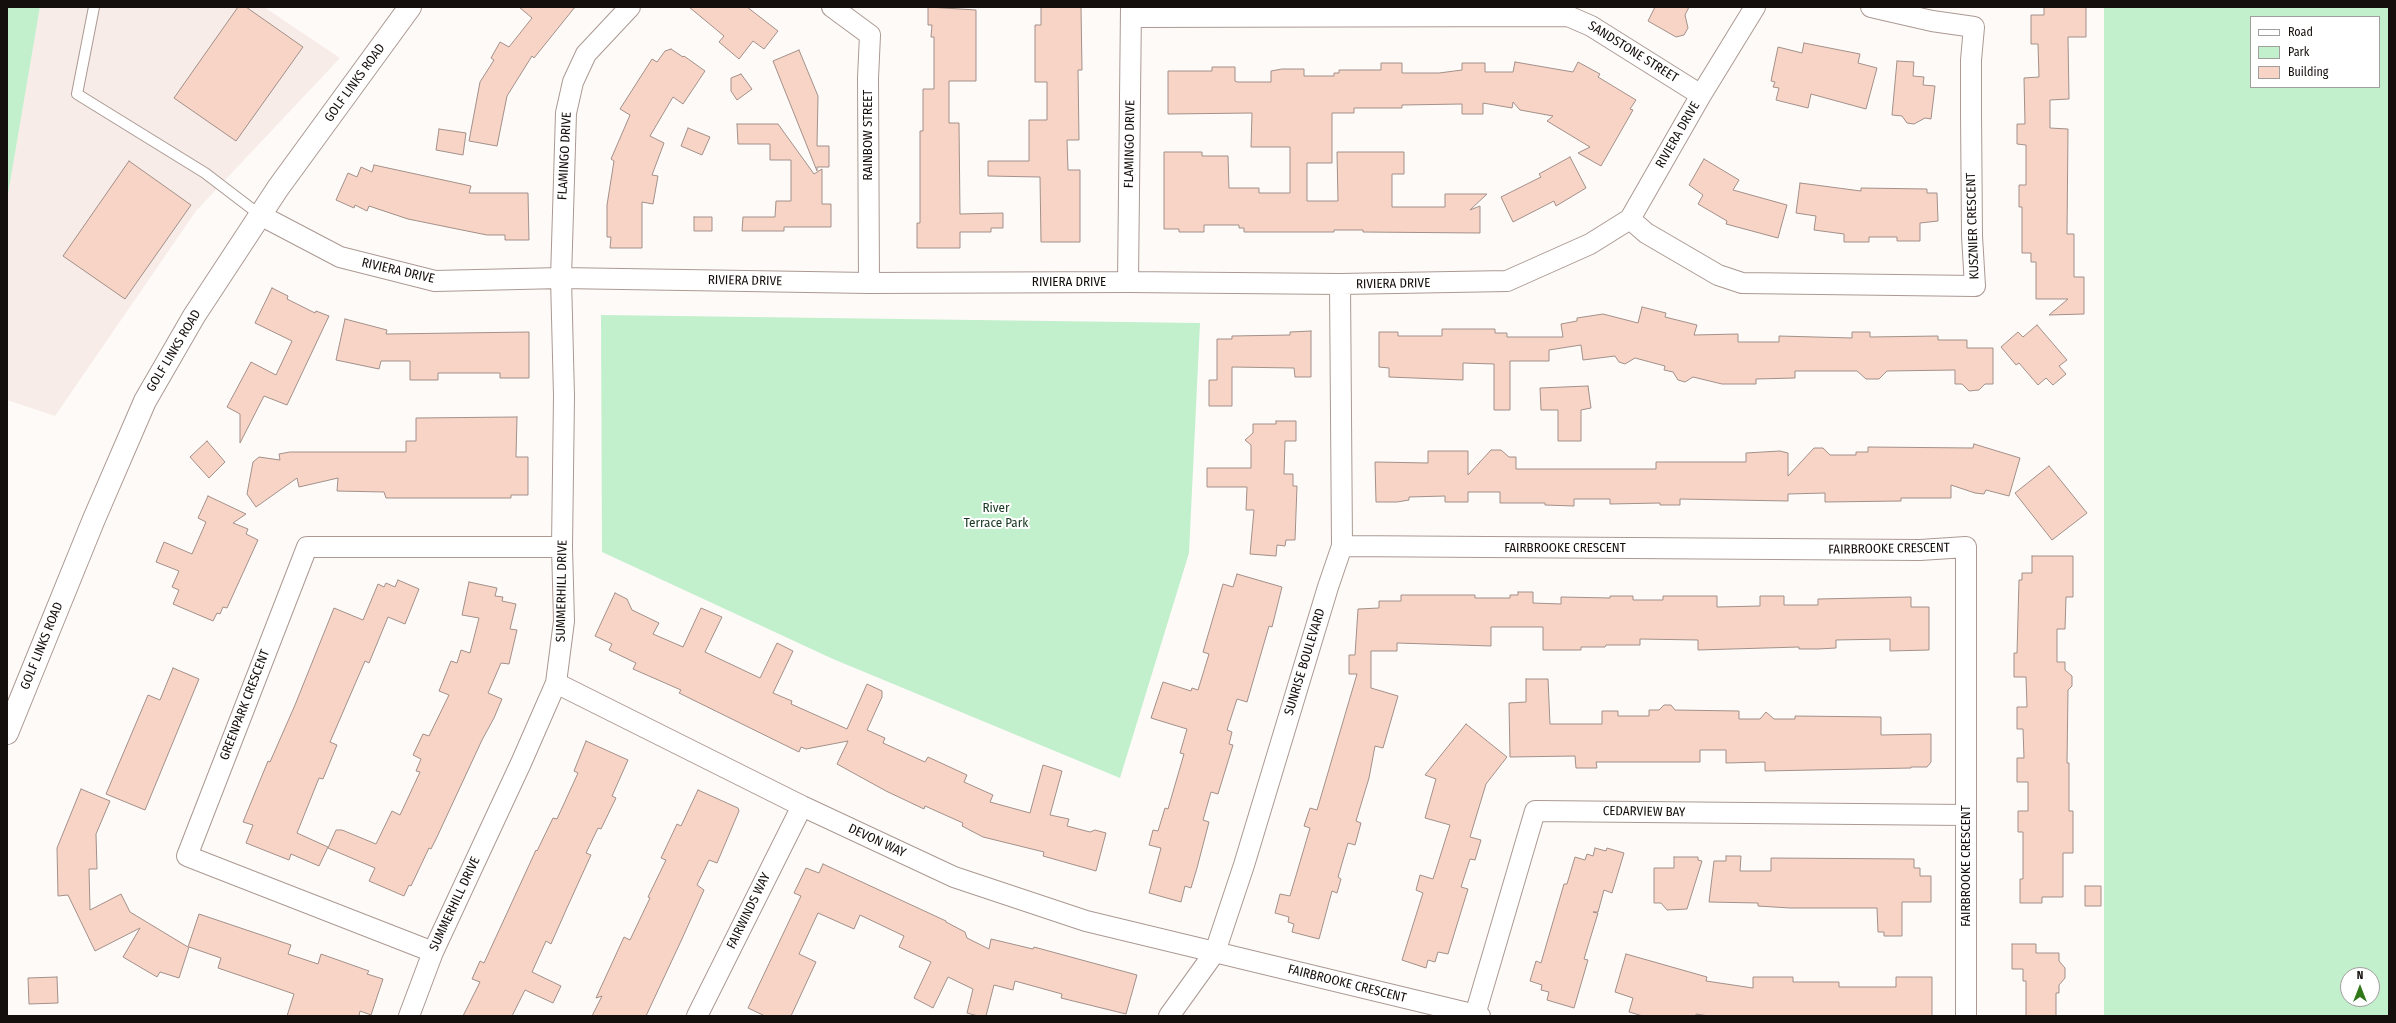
<!DOCTYPE html>
<html>
<head>
<meta charset="utf-8">
<style>
  body { margin:0 }
  #map { position:relative; width:2396px; height:1023px; overflow:hidden; background:#fefaf8; font-family:"Fira Sans Condensed",sans-serif }
  canvas { display:block }
  .frame { position:absolute; inset:0; border:8px solid #140e0c; pointer-events:none }
  .legend { position:absolute; left:2250px; top:16px; width:130px; height:72px; box-sizing:border-box; background:#fff; border:1px solid #a19f9e; margin:0; padding:5px 7px; list-style:none; font-size:12px; color:#140e0c }
  .legend li { display:flex; align-items:center; gap:8px; height:20px }
  .legend b { width:20px; border:1px solid #a19f9e }
  .north { position:absolute; left:2340px; top:967px; width:40px; height:40px; box-sizing:border-box; background:#fff; border:1px solid #a19f9e; border-radius:50%; rotate:0deg; font-size:11px; font-weight:700; line-height:16px; text-align:center; color:#140e0c }
  .north::after { content:''; display:block; margin:auto; width:14px; height:18px; background:#30771a; clip-path:polygon(50% 0,100% 100%,50% 72%,0 100%) }
</style>
</head>
<body>
<div id="map">
<canvas width="2396" height="1023"></canvas>
<div class="frame"></div>
<ul class="legend">
<li><b style="height:5px;background:#fff"></b>Road</li>
<li><b style="height:11px;background:#c2efcc"></b>Park</li>
<li><b style="height:11px;background:#f8d4c6"></b>Building</li>
</ul>
<div class="north">N</div>
</div>
<script>
const c = document.querySelector('canvas').getContext('2d');
c.lineJoin = 'round';
function fill(path, color) {
  c.fillStyle = color;
  c.fill(path, 'evenodd');
}
function toPath(rows) {
  const path = new Path2D();
  for (const r of rows) {
    path.moveTo(r[0], r[1]);
    for (let i = 2; i < r.length; i += 2) path.lineTo(r[i], r[i + 1]);
  }
  return path;
}
function trace(path, color, width, dash) {
  c.strokeStyle = color;
  c.lineWidth = width;
  c.lineCap = dash ? 'butt' : 'round';
  c.setLineDash(dash || []);
  c.stroke(path);
}
function label(font, color, halo, rows, align = 'center') {
  c.font = font + ' "Fira Sans Condensed",sans-serif';
  c.lineWidth = 4;
  c.setLineDash([]);
  c.textBaseline = 'middle';
  c.strokeStyle = halo;
  c.fillStyle = color;
  for (const [text, x, y, turn = 0] of rows) {
    c.save();
    c.translate(x, y);
    c.rotate((+turn || 0) * Math.PI / 180);
    c.textAlign = isNaN(turn) ? turn : align;
    if (halo) c.strokeText(text, 0, 0);
    c.fillText(text, 0, 0);
    c.restore();
  }
}
fill(toPath([
  [40,7,264,7,340,58,196,211,55,416,7,400,7,200]
]), '#f7ece8');
fill(toPath([
  [7,7,40,7,7,200],
  [2104,7,2389,7,2389,1016,2104,1016],
  [2251,17,2379,17,2379,87,2251,87],
  [2348,975,2372,975,2372,999,2348,999],
  [601,315,1200,323,1189,553,1120,778,833,659,602,552]
]), '#c2efcc');
const building = toPath([
  [238,7,246,7,303,47,236,141,174,98,238,7],
  [519,7,575,7,534,58,532,56,507,96,497,146,469,141,480,82,494,60,491,58,500,42,509,47,532,18,519,7],
  [689,7,747,7,778,31,764,49,753,41,739,59,719,42,724,36,689,7],
  [928,7,976,10,976,81,949,81,949,123,959,123,960,214,1003,213,1003,228,991,228,991,232,960,232,960,248,917,248,917,223,920,223,920,131,923,131,923,89,934,89,934,37,931,37,932,25,928,25,928,7],
  [1041,7,1081,7,1082,70,1078,70,1079,140,1067,140,1068,170,1080,170,1080,242,1041,242,1040,177,988,176,988,161,1029,161,1029,120,1047,120,1047,82,1035,82,1035,25,1041,25,1041,7],
  [1655,7,1689,7,1685,15,1688,28,1684,35,1676,37,1648,21,1655,7],
  [2044,7,2086,7,2086,37,2068,37,2069,99,2050,100,2050,128,2068,129,2067,234,2074,234,2074,277,2084,277,2084,314,2049,315,2068,299,2036,299,2036,262,2031,262,2031,253,2022,253,2022,207,2019,207,2019,185,2026,185,2026,145,2017,144,2017,124,2025,124,2024,78,2039,77,2038,44,2031,44,2031,15,2044,15,2044,7],
  [1804,43,1860,54,1858,63,1877,68,1866,109,1811,94,1808,108,1776,100,1779,88,1773,87,1775,82,1771,81,1778,47,1802,53,1804,43],
  [671,49,683,57,684,56,705,71,683,104,673,97,650,136,664,143,652,175,658,176,653,204,642,202,642,248,610,248,611,237,607,237,607,205,614,161,611,159,630,115,620,109,652,59,657,62,665,51,671,49],
  [799,50,818,96,817,146,829,146,829,167,817,167,817,171,773,61,799,50],
  [1897,61,1914,62,1913,76,1924,77,1923,85,1935,86,1931,119,1925,118,1914,124,1907,123,1902,116,1892,115,1897,61],
  [1515,62,1573,72,1578,62,1600,74,1598,77,1636,100,1630,109,1633,110,1601,166,1578,153,1590,147,1547,121,1553,116,1520,110,1513,102,1512,108,1483,103,1483,114,1462,114,1462,104,1402,105,1402,108,1354,108,1354,113,1332,113,1332,163,1307,163,1307,201,1338,201,1337,152,1404,152,1404,174,1392,174,1392,207,1445,207,1445,194,1487,194,1470,210,1480,206,1480,233,1363,232,1363,230,1334,230,1334,232,1244,232,1244,228,1239,228,1239,225,1204,225,1204,232,1179,232,1179,229,1164,229,1164,152,1202,152,1202,156,1228,156,1229,188,1259,188,1259,193,1290,193,1290,147,1251,147,1252,113,1168,114,1168,71,1212,71,1212,67,1235,67,1235,81,1237,82,1271,82,1271,71,1282,69,1304,69,1304,76,1334,76,1334,73,1339,73,1339,70,1381,70,1381,63,1402,63,1402,73,1439,73,1462,70,1462,63,1485,63,1485,72,1513,72,1515,62],
  [741,74,752,89,737,100,731,91,731,78,741,74],
  [737,124,778,124,814,174,822,169,822,204,831,204,831,227,784,227,784,231,742,231,743,217,775,217,776,201,791,201,791,160,770,160,770,144,738,144,737,124],
  [688,128,710,137,702,155,681,146,688,128],
  [439,129,466,133,463,155,436,150,439,129],
  [1570,157,1586,188,1556,206,1554,201,1513,222,1501,197,1541,177,1539,174,1570,157],
  [1704,159,1739,180,1733,190,1787,205,1778,238,1726,224,1727,221,1698,204,1703,195,1689,185,1704,159],
  [129,161,191,205,125,299,63,256,129,161],
  [374,165,471,186,469,193,528,193,529,240,505,240,505,235,487,235,462,230,408,219,369,206,367,211,355,205,354,208,336,200,348,173,357,177,361,167,372,172,374,165],
  [1800,183,1861,191,1861,188,1927,189,1927,193,1937,193,1938,221,1920,223,1920,241,1897,241,1897,237,1869,237,1869,242,1844,242,1844,234,1814,230,1816,216,1796,213,1800,183],
  [694,217,712,217,712,231,694,231,694,217],
  [272,288,288,296,287,299,315,313,316,311,329,316,287,405,264,396,240,443,240,414,227,407,251,362,276,375,292,341,255,323,272,288],
  [1642,307,1666,313,1665,317,1697,325,1694,335,1738,334,1738,342,1779,342,1779,336,1852,338,1852,332,1870,332,1870,337,1938,336,1938,340,1967,340,1967,348,1993,348,1993,384,1985,384,1979,390,1969,391,1962,384,1955,384,1955,370,1887,371,1879,379,1866,379,1857,371,1795,371,1795,378,1756,379,1756,384,1722,384,1693,377,1685,382,1678,380,1673,372,1664,370,1665,366,1635,358,1625,364,1619,362,1615,356,1583,360,1581,345,1549,350,1549,361,1510,361,1510,410,1494,410,1494,364,1463,363,1463,380,1389,377,1389,368,1379,367,1379,332,1398,332,1398,336,1442,336,1442,329,1495,329,1495,333,1507,333,1507,337,1563,337,1561,324,1577,321,1577,318,1603,314,1638,323,1642,307],
  [345,319,387,330,386,334,529,332,529,378,500,378,500,373,438,373,438,380,410,380,410,361,381,361,379,369,336,360,345,319],
  [2037,325,2067,360,2059,366,2066,374,2053,385,2046,378,2038,385,2019,363,2016,365,2001,347,2018,332,2023,337,2037,325],
  [1311,331,1311,377,1295,377,1294,368,1232,367,1232,406,1209,406,1209,380,1217,380,1217,339,1232,339,1232,336,1290,335,1290,332,1311,331],
  [1588,386,1591,408,1581,410,1581,441,1558,441,1558,410,1541,410,1540,388,1588,386],
  [517,417,516,457,528,457,528,495,511,495,511,498,386,498,384,492,337,491,338,478,299,487,297,478,256,507,247,494,253,462,259,457,280,460,279,454,290,452,406,452,406,441,416,441,416,418,517,417],
  [1276,421,1296,421,1296,441,1285,441,1284,474,1293,474,1293,486,1297,486,1295,540,1286,540,1285,546,1277,545,1276,556,1250,554,1254,510,1246,510,1247,487,1207,487,1207,468,1251,468,1251,445,1245,440,1253,433,1253,424,1276,424,1276,421],
  [207,441,225,462,209,478,190,457,207,441],
  [1974,444,2020,458,2009,496,1986,490,1984,494,1975,493,1951,485,1951,498,1901,498,1901,501,1825,502,1825,493,1788,494,1788,501,1680,499,1680,505,1660,505,1660,503,1610,504,1610,499,1574,499,1574,506,1545,505,1545,503,1500,503,1500,492,1468,492,1468,502,1445,502,1445,496,1409,497,1409,500,1397,502,1376,502,1375,462,1428,463,1428,451,1468,451,1468,475,1491,450,1501,450,1509,457,1516,457,1516,469,1656,469,1656,462,1746,462,1746,453,1780,451,1788,453,1788,476,1814,448,1823,448,1830,455,1856,455,1856,452,1868,452,1868,447,1973,448,1974,444],
  [2049,466,2087,513,2052,540,2015,493,2049,466],
  [208,496,246,514,233,523,248,529,246,534,258,540,227,608,223,607,220,614,217,613,213,621,173,604,179,590,172,587,179,571,156,562,164,542,192,554,206,522,198,518,208,496],
  [2032,556,2073,556,2073,597,2066,597,2065,629,2057,629,2057,662,2065,662,2065,670,2072,676,2072,686,2068,690,2067,763,2069,763,2069,811,2073,811,2073,853,2063,853,2063,897,2042,897,2042,903,2020,903,2020,879,2023,879,2023,832,2018,832,2018,811,2028,811,2028,782,2017,782,2017,758,2024,758,2023,729,2017,729,2017,707,2027,707,2026,677,2014,677,2014,653,2017,653,2019,580,2022,580,2022,573,2032,573,2032,556],
  [1237,574,1282,587,1272,627,1269,626,1247,702,1237,699,1227,730,1232,732,1229,744,1233,745,1218,794,1211,792,1203,820,1209,822,1197,868,1191,888,1185,886,1181,902,1149,893,1161,848,1149,845,1153,830,1158,831,1165,808,1168,809,1184,754,1180,753,1187,729,1151,718,1163,682,1191,691,1192,688,1198,690,1209,654,1203,652,1223,584,1233,587,1237,574],
  [398,580,419,589,405,624,388,617,369,663,365,661,330,742,337,745,323,779,319,778,297,833,328,847,319,866,291,854,289,860,246,843,253,825,243,822,268,761,270,762,295,705,334,608,363,620,378,584,384,587,386,583,395,587,398,580],
  [469,582,497,588,495,596,503,597,502,601,516,604,510,629,517,630,509,664,501,663,488,693,502,699,494,718,482,740,437,837,431,849,429,848,411,886,409,885,404,896,369,881,375,868,328,848,336,830,342,830,376,844,392,811,400,815,420,772,416,771,421,759,413,755,423,734,429,736,449,695,439,691,451,661,457,663,461,650,470,653,479,618,462,615,469,582],
  [1518,592,1533,592,1533,603,1561,604,1561,597,1610,598,1610,596,1633,596,1633,600,1663,600,1663,596,1717,596,1717,607,1760,606,1760,596,1784,596,1784,605,1818,605,1818,599,1911,597,1911,607,1929,607,1929,650,1890,651,1890,639,1836,640,1836,648,1818,649,1799,649,1799,647,1698,650,1698,640,1640,639,1640,645,1606,645,1605,647,1581,647,1581,650,1543,650,1543,627,1491,627,1491,646,1397,643,1397,651,1371,651,1371,688,1398,696,1383,748,1375,746,1369,778,1356,821,1361,823,1355,845,1348,843,1338,877,1341,879,1337,893,1332,891,1319,939,1292,932,1294,924,1288,922,1289,917,1275,913,1280,894,1290,896,1310,828,1304,826,1310,808,1317,810,1357,674,1349,674,1349,655,1355,655,1358,609,1379,608,1379,601,1401,601,1401,595,1475,595,1475,598,1510,598,1510,595,1518,595,1518,592],
  [615,593,627,599,632,610,659,623,653,634,683,647,701,608,722,617,705,652,760,678,777,643,793,651,773,693,792,701,791,704,847,729,867,684,882,691,882,697,867,730,885,738,883,743,925,762,928,757,967,775,964,782,993,795,990,802,1030,813,1043,765,1062,771,1050,815,1069,819,1067,826,1090,832,1095,830,1106,833,1096,871,1043,856,1044,852,983,837,962,826,963,823,925,806,924,809,886,791,837,764,848,741,806,749,801,747,799,752,679,693,681,690,633,669,636,663,609,650,612,644,595,636,615,593],
  [173,668,199,679,145,810,106,794,148,695,160,700,173,668],
  [1526,679,1548,679,1550,724,1602,724,1602,711,1618,711,1618,716,1649,716,1649,710,1659,710,1664,705,1671,705,1675,710,1739,711,1739,719,1760,719,1766,712,1774,719,1795,719,1795,716,1881,717,1881,735,1931,734,1931,762,1927,767,1911,767,1911,768,1765,771,1765,762,1726,763,1726,750,1700,750,1700,762,1596,762,1597,768,1576,768,1575,756,1510,757,1509,703,1526,702,1526,679],
  [1466,724,1507,757,1486,784,1470,837,1481,840,1475,860,1470,859,1461,887,1468,889,1448,954,1438,952,1435,962,1428,960,1426,968,1402,960,1423,893,1416,890,1420,875,1433,879,1450,825,1425,818,1436,779,1425,775,1466,724],
  [586,741,628,760,612,796,616,798,601,829,598,828,586,853,591,855,566,910,551,944,546,941,532,972,561,986,553,1003,525,990,512,1016,463,1016,480,982,472,979,480,961,484,963,536,850,537,851,553,818,557,819,578,773,574,771,586,741],
  [81,789,110,801,96,834,97,869,89,869,90,910,121,894,130,912,188,947,199,914,291,945,288,954,318,964,321,954,369,971,367,974,383,979,371,1015,360,1011,359,1016,287,1016,294,994,218,968,221,958,189,947,179,978,160,972,157,977,123,957,140,928,95,951,68,895,58,896,57,848,81,789],
  [698,790,738,808,739,811,717,863,709,860,697,885,704,890,681,941,646,1016,592,1016,602,996,596,998,624,937,630,940,650,898,648,897,666,860,661,858,677,824,681,826,698,790],
  [1595,848,1606,851,1607,848,1624,853,1612,893,1604,890,1598,912,1593,912,1598,913,1584,959,1588,960,1574,1008,1547,1000,1549,992,1541,990,1542,985,1530,981,1536,961,1541,963,1564,884,1567,884,1575,857,1585,860,1587,854,1593,856,1595,848],
  [1726,856,1741,856,1740,871,1771,871,1771,858,1914,859,1914,868,1920,868,1920,876,1931,876,1931,902,1902,902,1902,936,1884,936,1884,932,1878,932,1877,908,1790,908,1758,906,1758,903,1709,902,1714,861,1726,861,1726,856],
  [1674,857,1698,857,1698,860,1702,861,1687,909,1667,910,1661,903,1654,903,1654,868,1674,868,1674,857],
  [823,864,946,921,946,922,965,932,967,938,989,949,991,939,1033,949,1034,947,1137,975,1126,1014,1061,998,1062,994,1015,981,1013,990,994,985,986,1016,978,1016,967,1013,973,989,948,977,933,1008,914,998,931,962,899,947,904,936,860,915,854,929,818,913,799,954,816,962,791,1016,765,1016,748,1008,801,896,794,893,806,868,819,873,823,864],
  [2085,886,2101,886,2101,906,2085,906,2085,886],
  [2012,944,2036,944,2036,953,2059,953,2059,961,2065,968,2065,978,2059,985,2059,993,2056,993,2056,1016,2026,1016,2026,981,2023,981,2023,969,2012,969,2012,944],
  [1626,954,1707,977,1706,981,1753,988,1753,977,1793,977,1793,982,1839,982,1839,987,1896,987,1896,977,1932,977,1932,1016,1709,1016,1696,1014,1696,1016,1643,1016,1629,1012,1633,998,1615,992,1626,954],
  [57,977,58,1003,29,1004,28,978,57,977]
]);
fill(building, '#f8d4c6');
trace(building, '#a29089', 1);
const lane = toPath([
  [94,7,77,94,205,173,260,215]
]);
const street = toPath([
  [832,7,870,35,868,78,869,283],
  [1131,17,1568,16,1591,26,1701,95],
  [260,215,340,257,435,281,561,278,869,283,1128,282,1340,284,1507,281,1590,244,1630,219,1701,95,1755,7],
  [1630,219,1646,233,1718,275,1742,283,1975,286,1972,236,1971,112,1971,60,1974,27,1932,21,1871,7],
  [1128,282,1131,7],
  [1342,546,1920,550,1966,547,1966,1016],
  [556,683,802,806,954,877,1086,921,1480,1016],
  [433,952,187,856,307,547,562,547],
  [1475,1015,1535,811,1965,815],
  [409,1016,433,952,521,763,556,683,564,621,562,547,564,396,561,278,566,113,573,82,586,54,630,7],
  [697,1016,802,806],
  [1169,1016,1215,952,1244,865,1328,587,1342,546,1340,284]
]);
const secondary = toPath([
  [7,733,94,519,145,401,194,316,278,188,410,7]
]);
trace(lane, '#ab9992', 12);
trace(street, '#ab9992', 22);
trace(secondary, '#ab9992', 24);
trace(lane, '#fff', 10);
trace(street, '#fff', 20);
trace(secondary, '#fff', 22);
label('13px', '#140e0c', '#fff', [
  ["SANDSTONE STREET",1633,52,32],
  ["GOLF LINKS ROAD",355,83,-54],
  ["RAINBOW STREET",868,135,-90],
  ["RIVIERA DRIVE",1678,135,-60],
  ["FLAMINGO DRIVE",1130,144,-89],
  ["FLAMINGO DRIVE",565,156,-87],
  ["KUSZNIER CRESCENT",1973,226,-92],
  ["RIVIERA DRIVE",398,271,13],
  ["RIVIERA DRIVE",745,281,1],
  ["RIVIERA DRIVE",1069,282],
  ["RIVIERA DRIVE",1393,284,-1],
  ["GOLF LINKS ROAD",174,351,-59],
  ["FAIRBROOKE CRESCENT",1565,548],
  ["FAIRBROOKE CRESCENT",1889,549,-1],
  ["SUMMERHILL DRIVE",562,591,-89],
  ["GOLF LINKS ROAD",42,646,-68],
  ["SUNRISE BOULEVARD",1305,662,-73],
  ["GREENPARK CRESCENT",245,705,-69],
  ["CEDARVIEW BAY",1644,812,1],
  ["DEVON WAY",877,841,25],
  ["FAIRBROOKE CRESCENT",1966,866,-90],
  ["SUMMERHILL DRIVE",455,904,-65],
  ["FAIRWINDS WAY",749,911,-64],
  ["FAIRBROOKE CRESCENT",1347,984,14]
]);
label('13px', '#173720', '#fff', [
  ["River",996,508],
  ["Terrace Park",996,523]
]);
</script>
</body>
</html>
